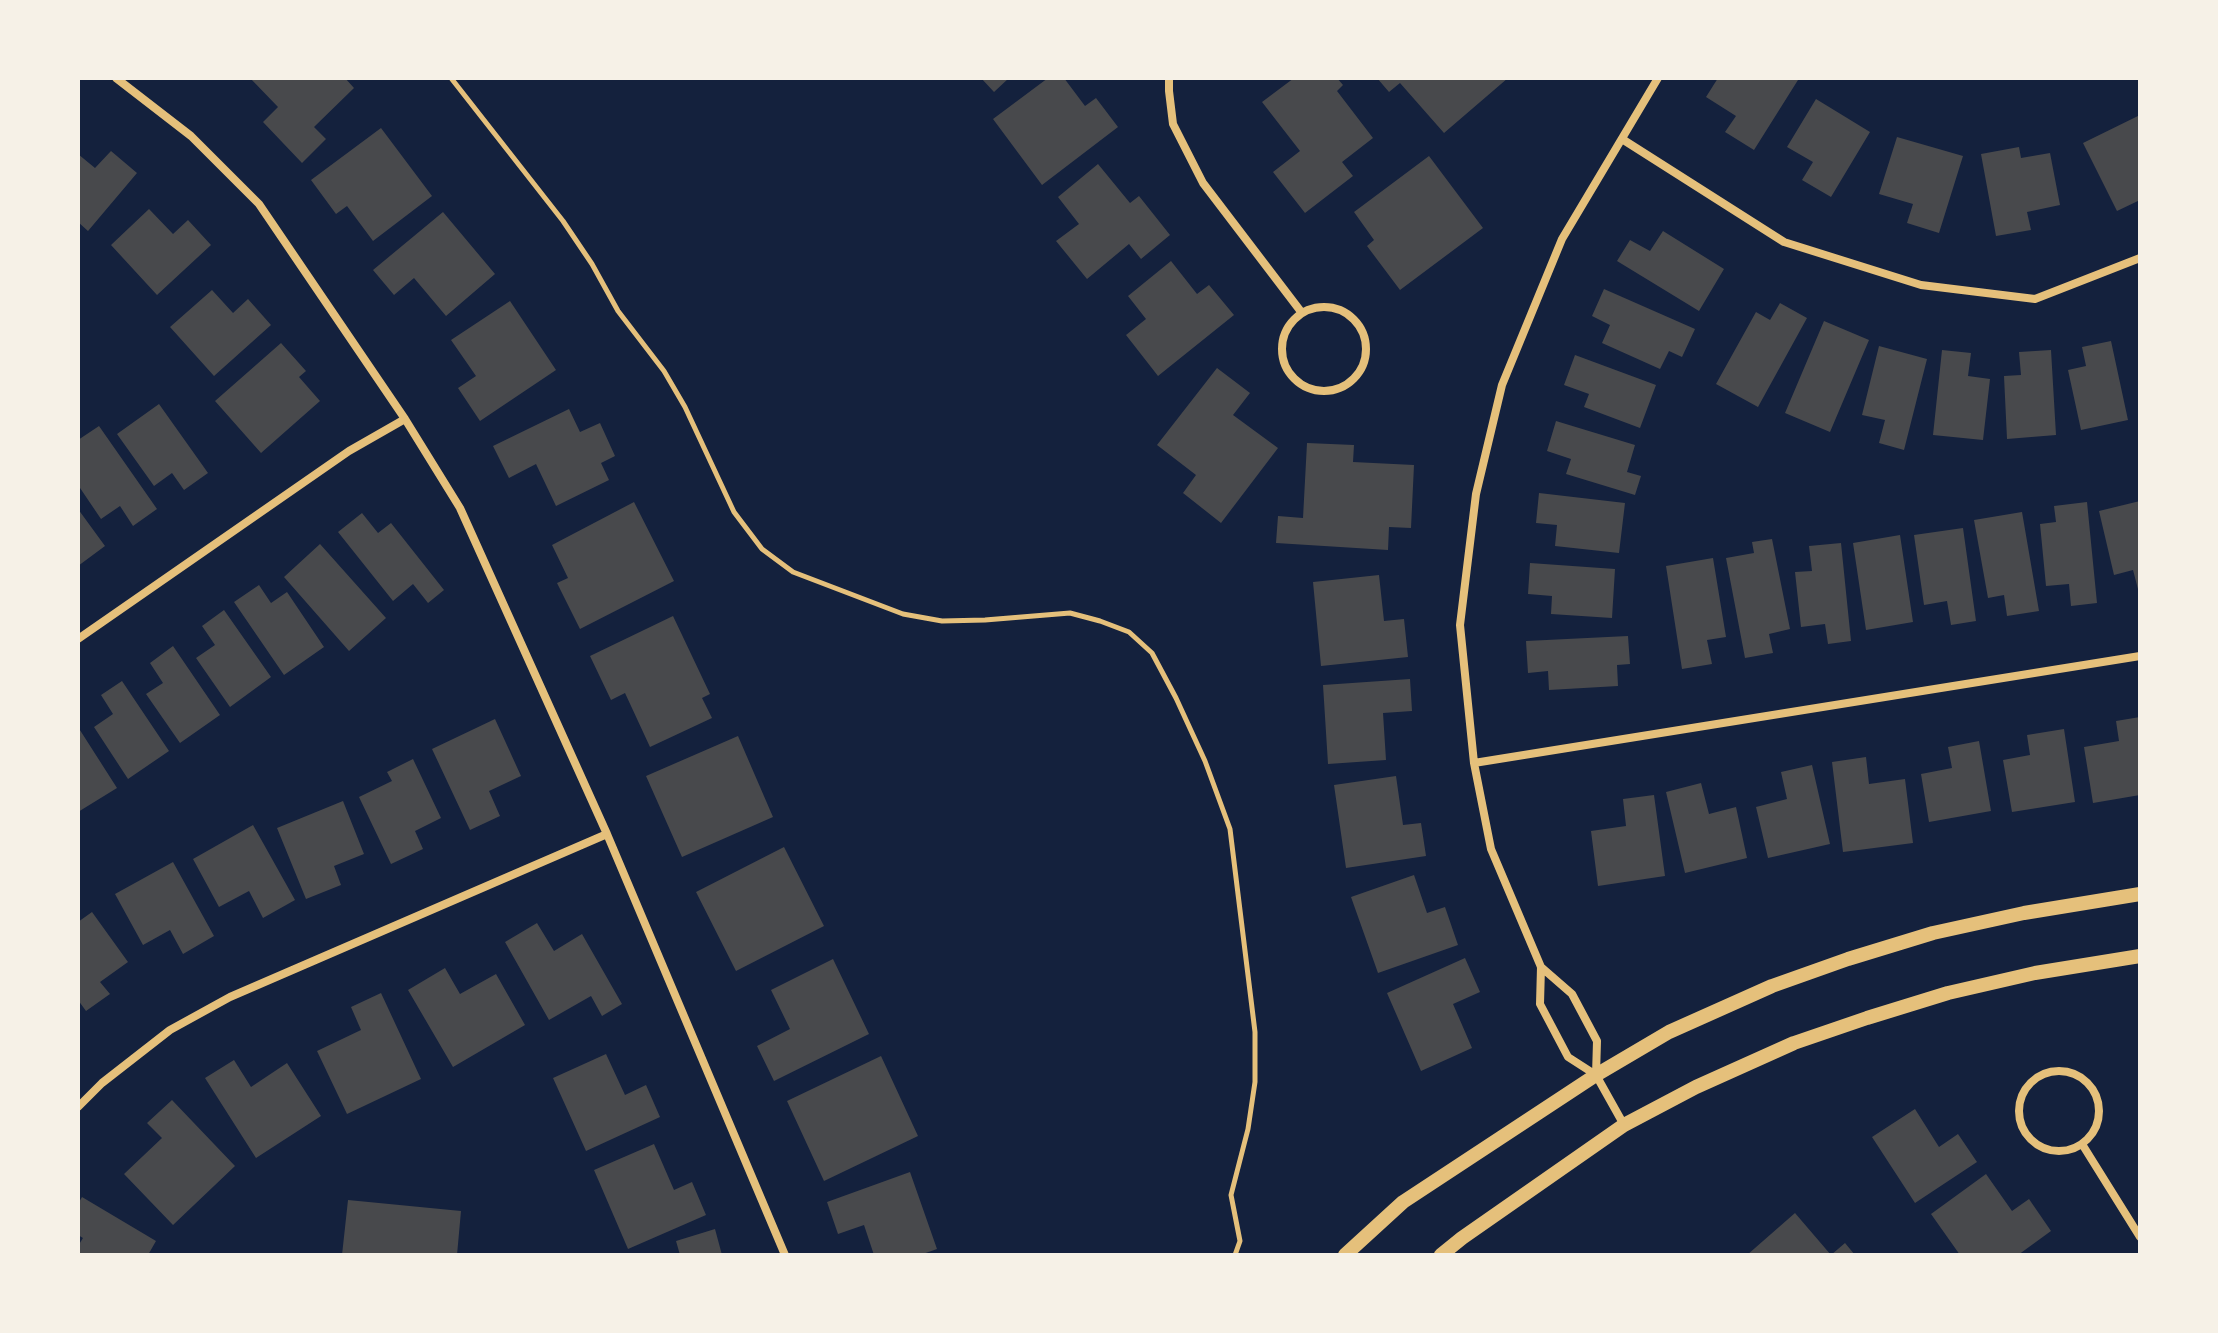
<!DOCTYPE html>
<html>
<head>
<meta charset="utf-8">
<style>
  body { margin:0 }
  #map { position:relative; width:2218px; height:1333px; overflow:hidden; background:#14213d; font-family:"DejaVu Sans",sans-serif }
  canvas { display:block }
  .frame { position:absolute; inset:0; border:80px solid #f6f1e7; pointer-events:none }
</style>
</head>
<body>
<div id="map">
<canvas width="2218" height="1333"></canvas>
<div class="frame"></div>
</div>
<script>
const c = document.querySelector('canvas').getContext('2d');
c.lineJoin = 'round';
function fill(path, color) {
  c.fillStyle = color;
  c.fill(path, 'evenodd');
}
function toPath(rows) {
  const path = new Path2D();
  for (const r of rows) {
    if (r.length === 3) {
      path.moveTo(r[0] + r[2], r[1]);
      path.arc(r[0], r[1], r[2], 0, 2 * Math.PI);
      continue;
    }
    path.moveTo(r[0], r[1]);
    for (let i = 2; i < r.length; i += 2) path.lineTo(r[i], r[i + 1]);
  }
  return path;
}
function trace(path, color, width, dash) {
  c.strokeStyle = color;
  c.lineWidth = width;
  c.lineCap = dash ? 'butt' : 'round';
  c.setLineDash(dash || []);
  c.stroke(path);
}
fill(toPath([
  [250,78,345,78,354,88,314,127,326,139,302,163,263,122,278,107],
  [981,78,1009,78,994,92],
  [1048,78,1064,78,1085,106,1096,98,1118,127,1042,185,993,119],
  [1294,78,1337,78,1343,85,1337,91,1373,138,1342,162,1353,176,1305,213,1273,172,1300,151,1262,102],
  [1377,78,1508,78,1444,133,1400,83,1389,92],
  [1718,78,1795,78,1798,80,1754,150,1725,132,1736,116,1706,97],
  [1816,99,1870,132,1831,197,1802,180,1813,162,1787,147],
  [2140,115,2140,178,2138,179,2140,200,2117,211,2083,143],
  [381,128,432,196,373,241,347,206,336,214,311,180],
  [1897,137,1963,156,1939,233,1907,223,1913,204,1879,194],
  [2019,147,2021,158,2050,153,2060,205,2027,212,2031,230,1996,236,1981,154],
  [111,151,137,173,88,231,78,222,78,154,95,168],
  [1429,156,1483,228,1400,290,1367,246,1374,240,1354,212],
  [1098,164,1130,203,1139,196,1170,235,1141,259,1129,244,1087,279,1056,241,1079,224,1058,197],
  [149,209,173,234,188,220,211,245,157,295,111,245],
  [443,212,495,274,446,316,414,278,394,295,373,270],
  [1663,231,1724,269,1699,311,1617,261,1630,240,1650,251],
  [1171,261,1197,294,1209,285,1234,315,1158,376,1126,335,1146,319,1128,296],
  [1604,289,1695,329,1682,357,1669,351,1660,369,1602,343,1610,325,1592,316],
  [212,290,233,313,248,299,271,325,214,376,170,327],
  [510,301,556,370,480,421,458,388,476,376,451,340],
  [1780,303,1807,318,1758,407,1716,384,1756,312,1770,320],
  [1824,321,1869,340,1830,432,1785,413],
  [2111,341,2128,420,2081,430,2068,370,2086,366,2082,347],
  [281,343,306,371,299,377,320,401,261,453,215,401],
  [1879,346,1927,359,1904,450,1879,443,1885,420,1862,415],
  [1942,350,1971,353,1968,376,1990,379,1983,440,1933,435],
  [2051,350,2056,435,2007,439,2004,376,2021,375,2019,352],
  [1575,355,1656,385,1640,428,1584,407,1589,394,1564,385],
  [1217,368,1250,393,1233,415,1278,448,1221,523,1183,493,1196,475,1157,445],
  [159,404,208,473,184,490,172,473,154,486,117,434],
  [569,409,580,432,600,423,615,456,601,463,609,480,556,506,536,464,509,478,493,446],
  [1556,421,1635,445,1627,472,1641,476,1635,495,1566,474,1571,459,1547,451],
  [99,426,157,509,133,526,120,506,101,519,78,485,78,440],
  [1307,443,1354,445,1353,462,1414,465,1411,528,1389,527,1388,550,1276,543,1278,516,1303,518],
  [1539,493,1625,503,1619,553,1555,546,1557,525,1536,523],
  [2140,501,2140,593,2139,593,2133,570,2114,575,2099,511],
  [634,502,674,581,580,629,557,583,568,578,552,545],
  [2087,502,2097,603,2071,606,2069,584,2046,586,2040,524,2056,522,2054,506],
  [78,509,105,546,78,566],
  [2022,512,2039,611,2007,616,2004,595,1988,598,1974,520],
  [362,513,378,533,391,523,444,590,428,603,413,584,393,601,338,532],
  [1963,528,1976,621,1951,625,1947,601,1924,605,1914,535],
  [1900,535,1913,622,1866,630,1853,543],
  [1772,539,1790,629,1769,634,1773,653,1745,658,1726,558,1754,553,1752,542],
  [1841,543,1851,641,1828,644,1825,624,1801,627,1795,572,1812,571,1809,546],
  [320,544,386,618,349,651,284,577],
  [1713,558,1726,637,1707,640,1712,664,1682,669,1666,566],
  [1530,563,1615,569,1612,618,1551,614,1552,596,1528,594],
  [1379,575,1384,621,1404,619,1408,657,1321,666,1313,582],
  [259,585,271,603,287,592,324,647,284,675,234,602],
  [224,610,271,677,230,707,196,658,215,645,202,626],
  [673,616,710,694,702,698,712,718,650,747,625,693,611,700,590,656],
  [1628,636,1630,664,1617,665,1618,686,1549,690,1548,671,1528,673,1526,641],
  [173,646,220,715,180,743,146,694,163,683,150,663],
  [1410,679,1412,711,1383,713,1386,760,1328,764,1323,685],
  [122,681,169,751,128,779,94,727,113,714,101,695],
  [2140,717,2140,795,2093,803,2084,747,2119,741,2116,721],
  [495,719,521,776,489,791,500,816,470,830,432,749],
  [78,727,117,788,78,812],
  [2064,729,2075,802,2012,812,2003,760,2030,755,2027,735],
  [738,736,773,817,682,857,646,776],
  [1979,741,1991,811,1929,822,1921,774,1952,768,1948,747],
  [1866,757,1869,784,1905,779,1913,843,1843,852,1832,762],
  [413,759,441,818,415,831,423,849,391,864,359,797,392,781,387,772],
  [1812,765,1830,844,1768,858,1756,807,1787,799,1781,772],
  [1396,776,1403,825,1421,823,1426,856,1346,868,1334,785],
  [1701,783,1709,814,1736,807,1747,858,1685,873,1666,792],
  [1654,795,1665,876,1598,886,1591,831,1626,826,1623,799],
  [343,801,364,854,334,866,341,885,306,899,277,828],
  [253,825,295,900,263,918,249,891,219,907,193,859],
  [784,847,824,926,736,971,696,892],
  [173,862,214,936,183,954,170,930,143,945,115,894],
  [1414,875,1427,913,1445,907,1458,945,1378,973,1351,897],
  [92,912,128,962,100,982,110,994,86,1011,78,1000,78,922],
  [537,923,554,951,582,934,622,1004,602,1016,591,996,549,1020,505,942],
  [1465,958,1480,992,1453,1004,1472,1048,1421,1071,1387,993],
  [833,959,869,1034,774,1081,757,1046,790,1029,771,990],
  [445,968,460,994,496,974,525,1025,453,1067,408,990],
  [381,993,421,1079,347,1114,317,1051,361,1030,351,1007],
  [606,1054,625,1095,646,1085,660,1117,586,1151,553,1078],
  [881,1056,918,1136,824,1181,787,1101],
  [234,1060,251,1087,287,1063,321,1116,256,1158,205,1078],
  [172,1100,235,1166,173,1225,124,1174,162,1138,147,1123],
  [1915,1109,1939,1147,1958,1134,1977,1162,1915,1203,1872,1137],
  [654,1144,674,1190,692,1182,706,1215,628,1249,594,1170],
  [910,1172,937,1249,920,1255,874,1255,864,1225,838,1234,827,1202],
  [1986,1174,2012,1211,2029,1199,2051,1231,2018,1255,1960,1255,1931,1214],
  [82,1197,156,1241,148,1255,78,1255,78,1246,83,1238,78,1235,78,1204],
  [348,1200,461,1211,457,1255,342,1255],
  [1795,1213,1831,1255,1845,1243,1855,1255,1747,1255],
  [715,1229,722,1255,680,1255,676,1241]
]), '#48494c');
trace(toPath([
  [451,78,563,221,592,264,618,311,664,371,685,407,734,512,762,549,793,572,903,614,942,621,985,620,1070,613,1100,621,1129,632,1152,653,1176,698,1205,761,1230,829,1255,1032,1255,1082,1248,1129,1231,1195,1240,1241,1235,1255]
]), '#e5c07b', 5);
trace(toPath([
  [116,78,191,136,259,204,405,419,460,508,607,834,785,1255],
  [1169,78,1169,91,1173,124,1203,183,1302,313],
  [1622,139,1784,242,1921,285,2035,299,2140,258],
  [1324,349,42],
  [78,639,349,451,405,419],
  [1474,763,2140,656],
  [1541,967,1572,994,1597,1041,1596,1075],
  [2059,1111,40],
  [78,1107,102,1083,170,1030,230,997,607,834],
  [1624,1125,1596,1075,1568,1057,1540,1004,1541,967,1491,849,1474,763,1460,625,1476,494,1502,385,1562,239,1658,78],
  [2082,1144,2140,1237]
]), '#e5c07b', 8);
trace(toPath([
  [1345,1255,1403,1202,1596,1075,1669,1032,1772,986,1848,959,1933,933,2024,913,2140,894],
  [1441,1255,1462,1238,1624,1125,1696,1087,1794,1043,1867,1018,1948,993,2035,973,2140,956]
]), '#e5c07b', 14);
</script>
</body>
</html>
